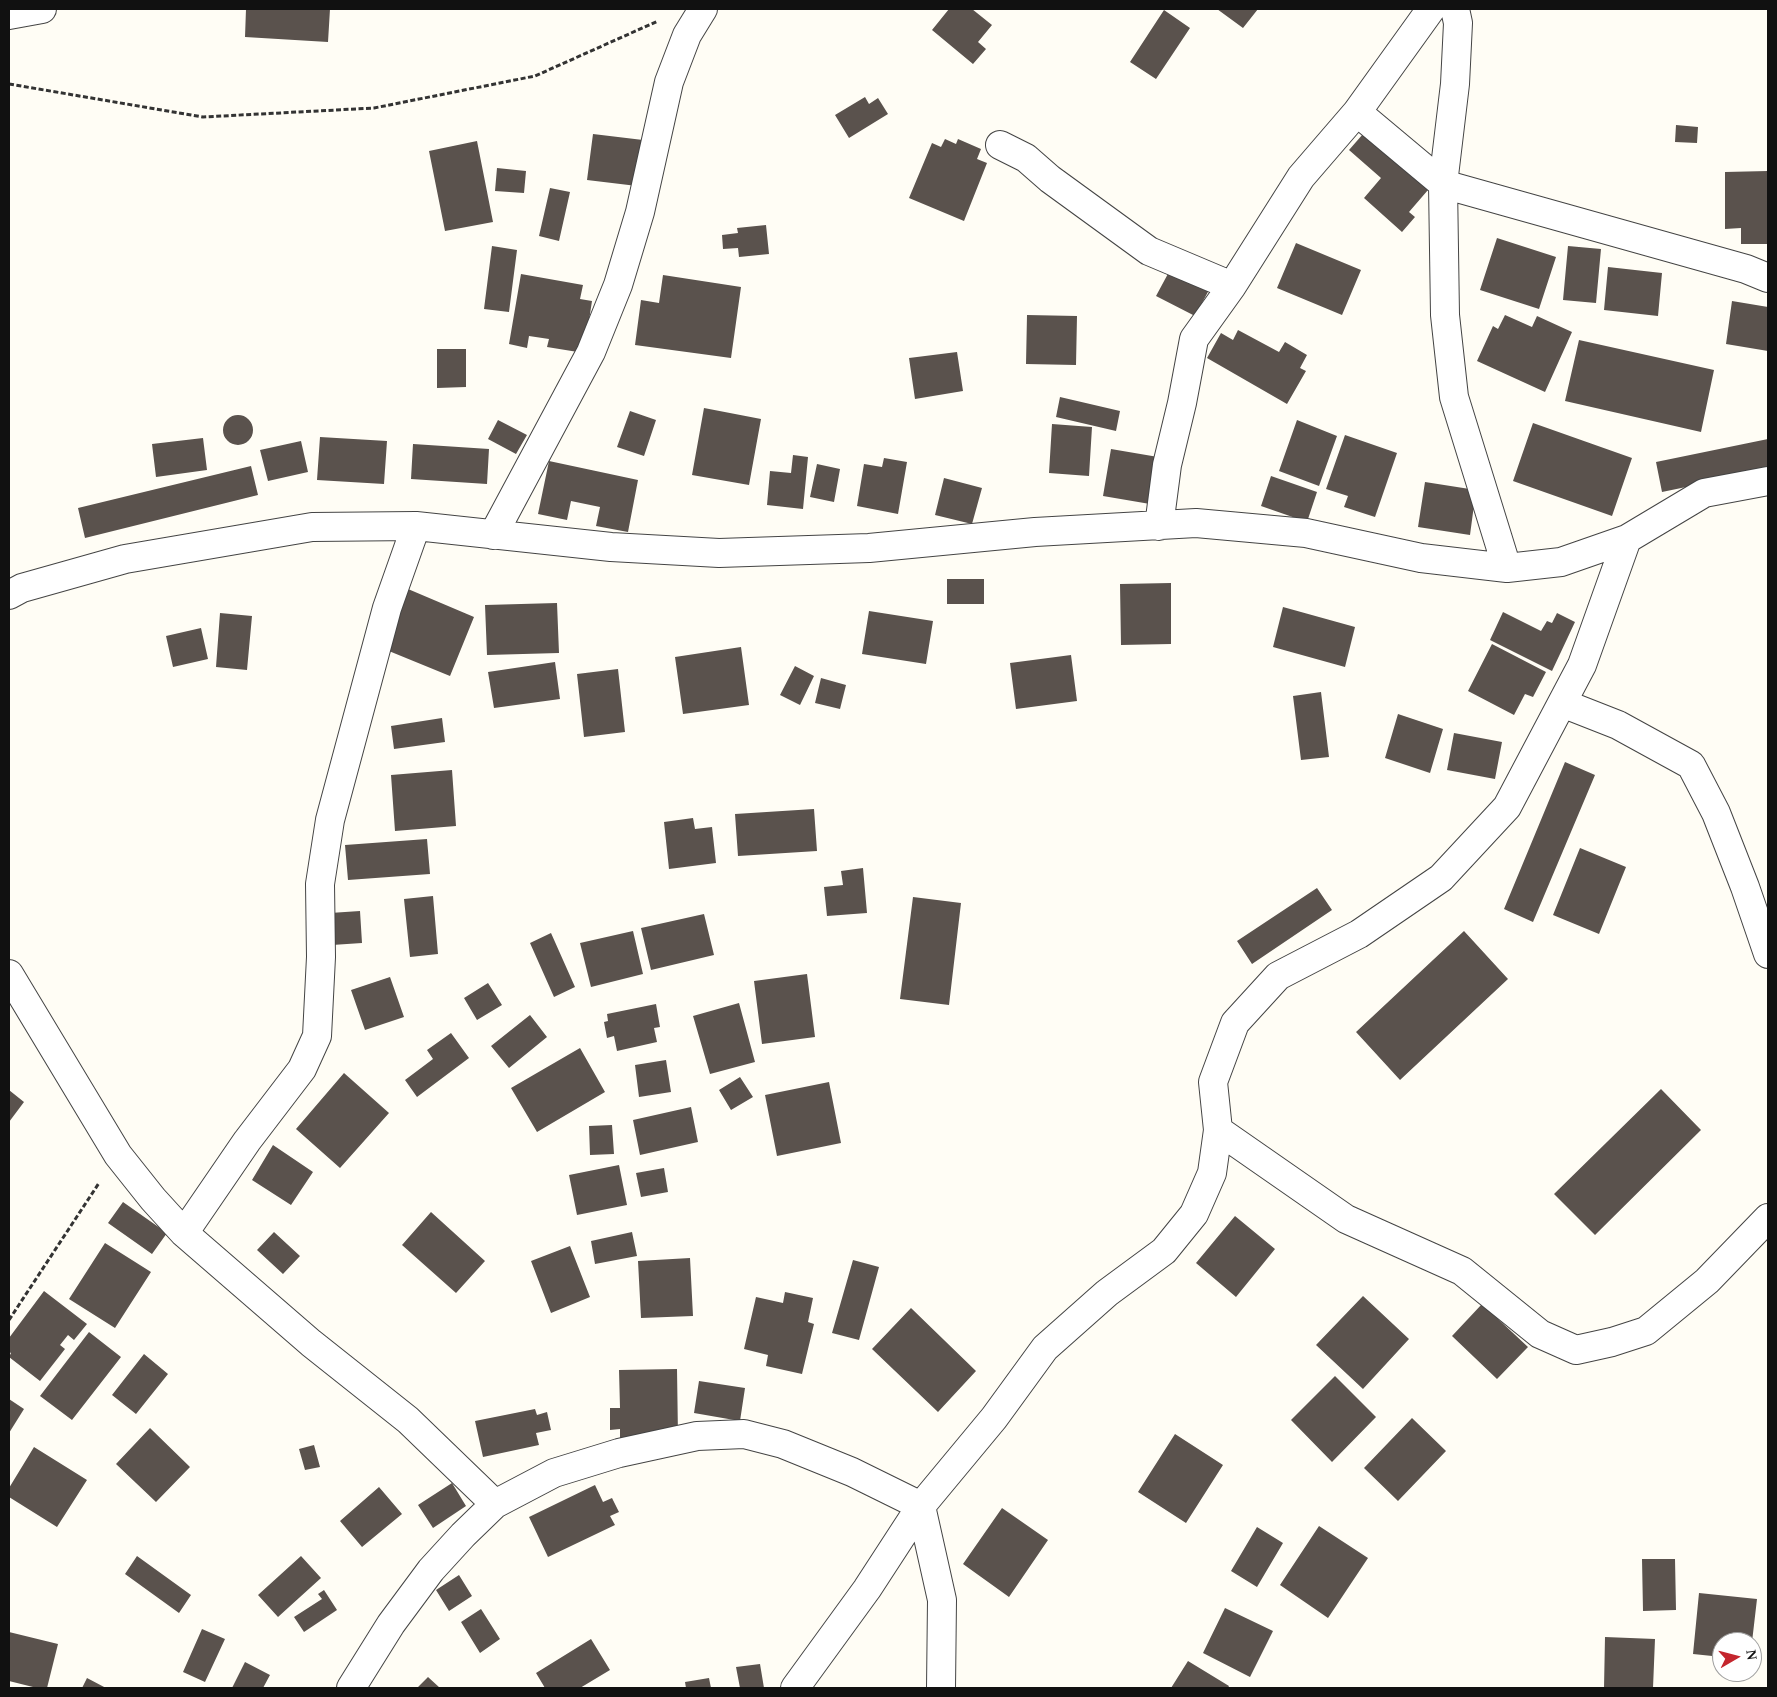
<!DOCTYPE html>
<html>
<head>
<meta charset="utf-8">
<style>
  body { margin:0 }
  #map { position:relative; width:1777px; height:1697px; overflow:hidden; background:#fffdf5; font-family:"Times New Roman",serif }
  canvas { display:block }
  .frame { position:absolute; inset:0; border:10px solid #111; pointer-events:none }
  .north { position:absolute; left:1712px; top:1632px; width:50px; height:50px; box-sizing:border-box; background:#fff; border:1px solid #a0a0a0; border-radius:50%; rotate:82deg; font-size:14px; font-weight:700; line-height:20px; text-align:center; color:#111 }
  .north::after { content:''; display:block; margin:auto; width:18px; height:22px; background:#c4262e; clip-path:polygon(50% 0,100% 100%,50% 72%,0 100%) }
</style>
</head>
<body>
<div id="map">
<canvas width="1777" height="1697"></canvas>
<div class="frame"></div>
<div class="north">N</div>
</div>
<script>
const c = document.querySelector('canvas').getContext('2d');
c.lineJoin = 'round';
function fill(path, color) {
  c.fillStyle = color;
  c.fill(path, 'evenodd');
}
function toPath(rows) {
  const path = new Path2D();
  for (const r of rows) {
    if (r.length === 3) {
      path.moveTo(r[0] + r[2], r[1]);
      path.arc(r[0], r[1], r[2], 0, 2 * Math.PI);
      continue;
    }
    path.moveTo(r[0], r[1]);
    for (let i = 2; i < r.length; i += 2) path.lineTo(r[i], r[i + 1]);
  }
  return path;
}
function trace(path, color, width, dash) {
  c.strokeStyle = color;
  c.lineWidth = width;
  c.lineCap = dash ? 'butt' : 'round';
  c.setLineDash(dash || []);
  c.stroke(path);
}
fill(toPath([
  [246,9,330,9,328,42,245,37],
  [949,9,972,9,992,25,978,42,986,49,973,64,932,30],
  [1217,9,1258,9,1243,28],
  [1164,10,1190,28,1156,79,1130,62],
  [865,97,869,104,878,98,888,114,849,138,835,115],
  [1676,125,1698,127,1697,143,1675,142],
  [593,134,643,140,637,186,587,180],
  [1363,134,1428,190,1409,212,1415,217,1402,232,1364,198,1381,178,1349,150],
  [945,139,956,144,958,139,981,149,977,159,987,163,964,221,909,198,932,143,941,147],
  [477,141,493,222,445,231,429,151],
  [497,168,526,171,524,193,495,191],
  [1768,171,1768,244,1741,244,1741,228,1725,229,1725,172],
  [550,188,570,192,559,241,539,236],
  [766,225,769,254,739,257,738,248,723,249,722,235,738,233,737,228],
  [1497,238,1556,257,1539,309,1480,290],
  [1296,243,1361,270,1342,315,1277,288],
  [492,246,517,250,509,312,484,309],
  [1568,246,1601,249,1596,303,1563,300],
  [1608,267,1662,273,1658,316,1604,310],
  [1170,270,1209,290,1195,316,1156,296],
  [521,274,583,285,580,299,592,301,584,353,547,347,549,339,529,336,527,348,509,344],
  [663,275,741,287,731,358,635,345,641,300,659,303],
  [1732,301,1768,307,1768,351,1726,344],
  [1027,315,1077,316,1076,365,1026,364],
  [1505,315,1532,327,1537,316,1572,332,1545,392,1477,361,1493,326,1498,329],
  [1238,330,1279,352,1285,342,1307,355,1300,368,1306,371,1287,404,1207,358,1221,333,1233,340],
  [1579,340,1714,370,1701,432,1565,401],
  [437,349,466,349,466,387,437,388],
  [957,352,963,391,915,399,909,358],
  [1060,397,1120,411,1116,431,1056,417],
  [704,408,761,419,749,485,692,475],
  [630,411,656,420,644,456,617,447],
  [238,430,15],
  [498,420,527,435,516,454,488,439],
  [1297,420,1337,436,1319,486,1279,471],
  [1533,423,1632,458,1612,516,1513,481],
  [1052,424,1092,427,1089,476,1049,473],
  [1345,435,1397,453,1375,517,1344,507,1348,496,1326,489],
  [320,437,387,441,384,484,317,480],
  [203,438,207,470,156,477,152,444],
  [1768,439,1768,470,1662,492,1656,462],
  [301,441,308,472,268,481,260,450],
  [413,444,489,449,487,484,411,479],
  [1111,449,1158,457,1150,504,1103,496],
  [793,455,808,457,803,509,767,505,770,471,791,473],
  [884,458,907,462,898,514,857,506,864,464,882,467],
  [549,461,638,480,628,532,596,526,600,507,571,501,567,520,538,514],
  [817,464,840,469,834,502,810,497],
  [251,466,258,495,85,538,78,508],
  [1271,476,1317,492,1307,522,1261,506],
  [944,478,982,488,972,524,935,515],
  [1425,482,1476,490,1470,535,1418,527],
  [947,579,984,579,984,604,947,604],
  [1171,583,1171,644,1121,645,1120,584],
  [408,589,474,617,450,676,384,649],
  [557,603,559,653,487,655,485,605],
  [1283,607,1355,627,1345,667,1273,647],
  [869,611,933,621,926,664,862,654],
  [1503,612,1541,631,1547,621,1552,623,1557,613,1575,622,1552,671,1490,640],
  [220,613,252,616,247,670,216,667],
  [201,628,208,659,173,667,166,636],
  [1492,644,1546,672,1533,697,1525,694,1514,715,1468,691],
  [741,647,749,705,683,714,675,657],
  [1071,655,1077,701,1016,709,1010,663],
  [555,662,560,699,494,708,488,672],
  [795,666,814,676,800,705,780,695],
  [618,669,625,732,584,737,577,674],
  [821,678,846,685,840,709,815,703],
  [1321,692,1329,757,1301,760,1293,696],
  [1398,714,1443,729,1430,773,1385,758],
  [442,718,445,742,394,749,391,726],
  [1454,733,1502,742,1495,779,1447,770],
  [1565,762,1595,775,1533,922,1504,909],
  [452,770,456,826,395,831,391,775],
  [814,809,817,851,738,856,735,814],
  [693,818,695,829,712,827,716,863,669,869,664,822],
  [427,839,430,874,348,880,345,845],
  [1580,848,1626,867,1599,934,1553,915],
  [863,868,867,913,827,916,824,887,843,885,841,871],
  [1317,888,1332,910,1252,964,1237,941],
  [433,896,438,954,410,957,404,899],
  [913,897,961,903,949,1005,900,999],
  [360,911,362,943,332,945,330,913],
  [704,914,714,955,651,970,641,928],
  [633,931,643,974,591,987,580,943],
  [1464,931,1508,979,1400,1080,1356,1032],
  [551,933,575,987,554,997,530,943],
  [807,974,815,1037,762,1044,754,981],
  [390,977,404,1017,365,1030,351,990],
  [488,983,502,1005,477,1020,464,998],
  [739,1003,755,1062,710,1074,693,1016],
  [656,1004,660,1027,654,1028,657,1042,617,1051,614,1036,607,1038,604,1022,608,1021,607,1014],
  [530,1015,547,1037,509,1068,491,1046],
  [451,1033,469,1058,417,1097,405,1080,433,1059,427,1050],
  [580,1048,605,1092,537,1132,511,1088],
  [666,1060,671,1092,639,1097,635,1065],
  [344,1073,389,1113,340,1168,296,1129],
  [740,1077,753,1097,731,1110,719,1090],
  [829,1082,841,1143,777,1156,765,1095],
  [1661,1089,1701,1130,1595,1235,1554,1194],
  [9,1090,24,1102,9,1122],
  [691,1107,698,1142,640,1155,633,1120],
  [612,1125,614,1154,590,1155,589,1126],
  [273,1145,313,1172,291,1205,252,1180],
  [619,1165,627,1205,577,1215,569,1175],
  [664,1168,668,1192,641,1197,636,1173],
  [123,1202,167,1233,152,1254,108,1223],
  [431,1212,485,1261,456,1293,402,1245],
  [1235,1216,1275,1249,1236,1297,1196,1263],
  [274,1232,300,1256,283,1274,257,1250],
  [632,1232,637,1256,595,1264,591,1241],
  [105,1243,151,1272,115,1328,69,1299],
  [570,1246,590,1297,551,1313,531,1261],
  [690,1258,693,1316,641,1318,638,1261],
  [853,1260,879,1267,859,1340,832,1333],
  [44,1291,87,1324,74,1340,68,1335,60,1345,65,1349,40,1381,9,1357,11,1353,9,1352,9,1338],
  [785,1292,813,1298,808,1322,814,1324,802,1374,766,1366,768,1355,744,1349,756,1297,783,1303],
  [1363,1296,1409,1339,1363,1389,1316,1345],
  [1482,1304,1528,1347,1497,1379,1452,1336],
  [911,1308,976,1371,938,1412,872,1349],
  [89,1332,121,1357,72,1420,40,1396],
  [144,1354,168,1374,136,1414,112,1395],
  [677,1369,678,1437,620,1438,620,1429,610,1430,610,1408,620,1408,619,1370],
  [1335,1376,1376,1417,1332,1462,1291,1420],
  [699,1381,745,1388,740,1421,694,1413],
  [9,1399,24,1409,9,1433],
  [535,1409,537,1415,547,1412,551,1430,536,1433,539,1445,483,1457,475,1421],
  [1412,1418,1446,1451,1398,1501,1364,1468],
  [150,1428,190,1467,156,1502,116,1464],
  [1175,1434,1223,1465,1186,1523,1138,1492],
  [314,1445,320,1467,305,1470,299,1449],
  [34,1447,87,1480,57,1527,9,1497,9,1488],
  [452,1483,466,1506,433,1528,418,1505],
  [595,1485,603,1502,612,1498,619,1512,610,1516,615,1525,548,1557,529,1517],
  [379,1487,402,1514,362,1547,340,1521],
  [1002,1508,1048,1540,1009,1597,963,1564],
  [1319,1526,1368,1558,1328,1618,1280,1585],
  [1257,1527,1283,1543,1257,1587,1231,1571],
  [137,1556,191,1595,179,1613,125,1574],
  [301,1556,321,1578,278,1617,258,1595],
  [1642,1559,1675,1559,1676,1610,1643,1611],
  [459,1575,472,1596,449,1611,436,1590],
  [324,1590,337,1610,304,1632,294,1617,322,1599,318,1594],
  [1699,1593,1757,1599,1752,1642,1722,1642,1722,1657,1693,1654],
  [1225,1608,1273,1631,1250,1677,1203,1653],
  [481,1609,500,1639,480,1653,461,1622],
  [202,1629,225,1639,205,1682,183,1672],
  [9,1632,58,1644,47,1688,37,1688,9,1681],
  [1605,1637,1655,1639,1653,1688,1604,1688],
  [591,1639,610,1670,580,1688,545,1688,536,1673],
  [1188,1661,1229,1686,1228,1688,1171,1688],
  [245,1662,270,1675,263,1688,232,1688],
  [760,1664,764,1688,740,1688,736,1667],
  [428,1677,440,1688,417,1688],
  [87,1678,106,1688,82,1688],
  [709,1678,711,1688,686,1688,685,1682]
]), '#5a524d');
const minor = toPath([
  [1455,9,1458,23,1455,84,1443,184,1445,315,1454,397,1507,568],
  [9,15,42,9],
  [1357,112,1443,184,1746,269,1768,278],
  [1000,145,1026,158,1050,179,1149,251,1232,286],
  [1159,526,1167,465,1182,403,1194,339,1232,286,1301,177,1357,112,1431,9],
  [493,535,591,352,618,285,640,212,669,82,687,35,703,9],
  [9,595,22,588,125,559,312,527,416,526,611,547,719,553,869,548,1035,532,1196,523,1306,533,1421,558,1507,568,1561,562,1627,539,1704,493,1768,481],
  [1562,703,1618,725,1691,765,1716,813,1745,887,1768,954],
  [9,974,118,1155,153,1199,184,1233,311,1343,408,1420,495,1504],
  [1218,1130,1346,1219,1462,1271,1540,1334,1576,1350,1612,1342,1646,1331,1707,1281,1768,1218],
  [184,1233,247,1141,302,1069,317,1036,321,957,320,884,330,820,387,608,416,526],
  [351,1688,391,1624,431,1570,463,1535,495,1504,554,1473,619,1453,697,1436,744,1434,783,1444,852,1472,921,1506,942,1600,941,1688],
  [795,1688,867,1589,921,1506,994,1418,1045,1348,1107,1293,1164,1251,1194,1214,1212,1173,1218,1130,1213,1082,1235,1023,1278,976,1359,934,1441,878,1507,807,1582,665,1627,539]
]);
trace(minor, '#444', 30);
trace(toPath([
  [9,84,203,117,374,108,535,76,658,21],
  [9,1320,99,1183]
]), '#333', 3, [5, 2.5]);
trace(minor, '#fff', 28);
</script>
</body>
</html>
